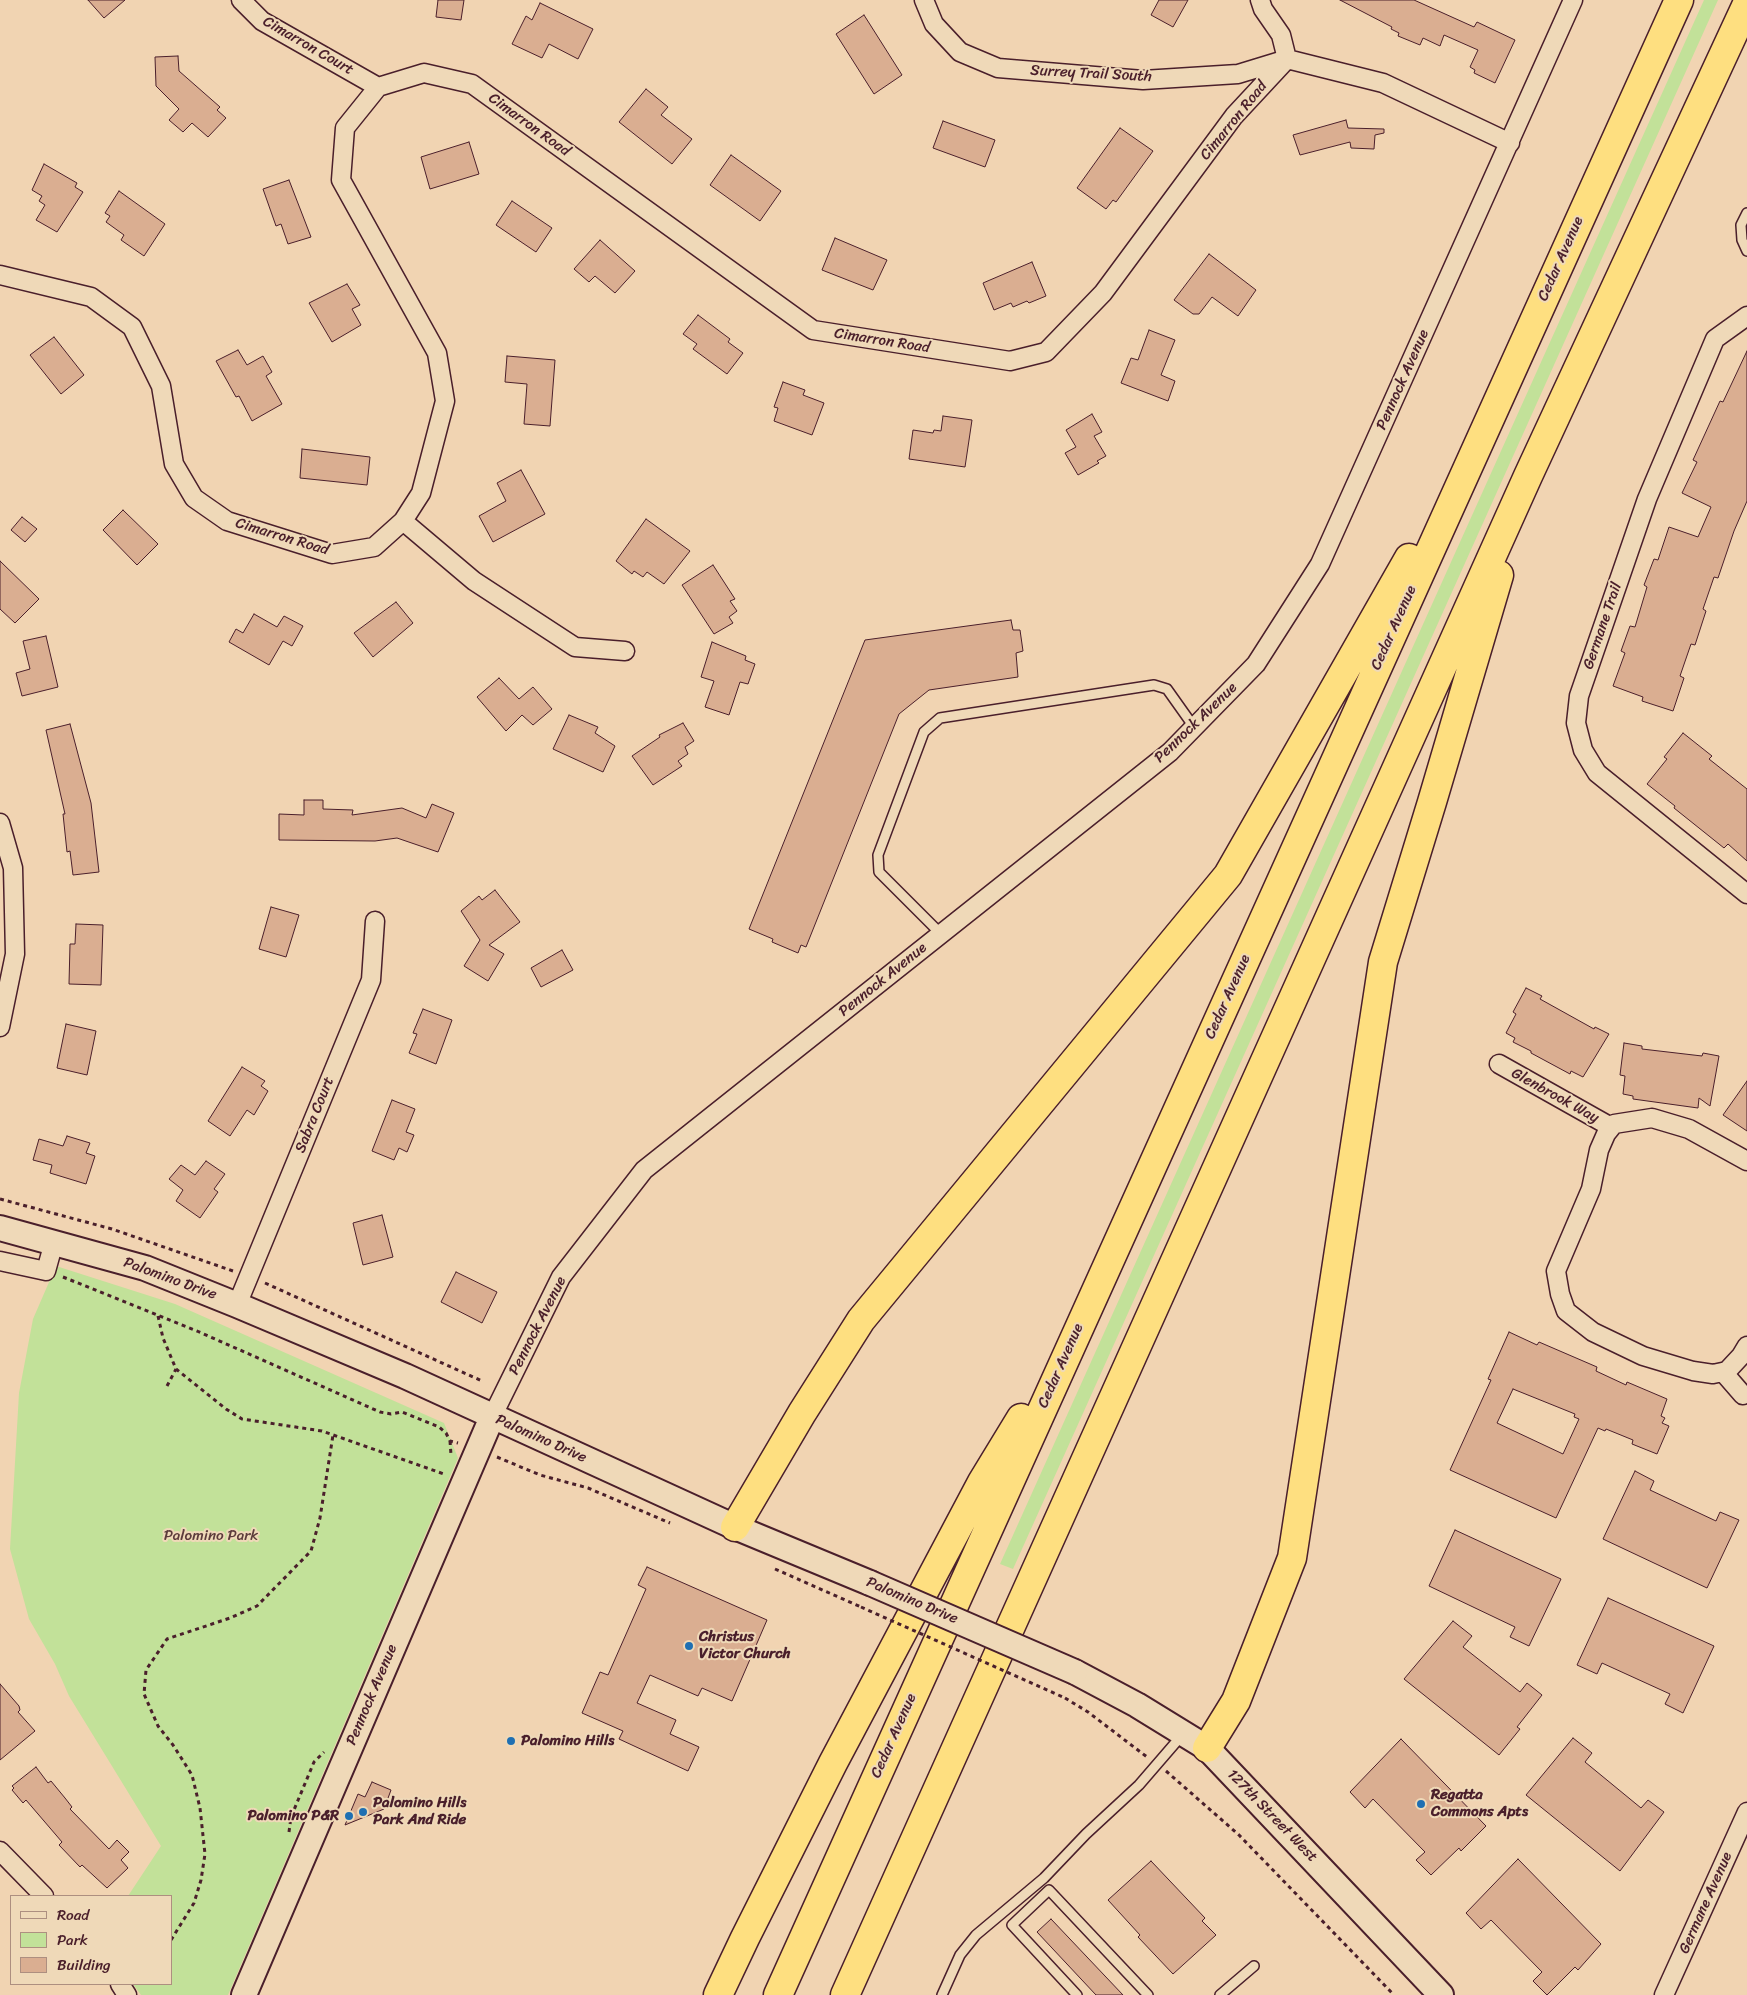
<!DOCTYPE html>
<html>
<head>
<meta charset="utf-8">
<style>
  body { margin:0 }
  #map { position:relative; width:1747px; height:1995px; overflow:hidden; background:#f1d4b2; font-family:Sriracha,sans-serif }
  canvas { display:block }
  .legend { position:absolute; left:10px; top:1895px; width:162px; height:90px; box-sizing:border-box; background:#efd9b8; border:1px solid #ad8f80; margin:0; padding:6px 9px; list-style:none; font-size:15px; color:#4a1f2b }
  .legend li { display:flex; align-items:center; gap:10px; height:25px }
  .legend b { width:25px; border:1px solid #ad8f80 }
</style>
</head>
<body>
<div id="map">
<canvas width="1747" height="1995"></canvas>
<ul class="legend">
<li><b style="height:6px;background:#efd9b8"></b>Road</li>
<li><b style="height:14px;background:#c2e199"></b>Park</li>
<li><b style="height:14px;background:#daae91"></b>Building</li>
</ul>
</div>
<script>
const c = document.querySelector('canvas').getContext('2d');
c.lineJoin = 'round';
function fill(path, color) {
  c.fillStyle = color;
  c.fill(path, 'evenodd');
}
function toPath(rows) {
  const path = new Path2D();
  for (const r of rows) {
    path.moveTo(r[0], r[1]);
    for (let i = 2; i < r.length; i += 2) path.lineTo(r[i], r[i + 1]);
  }
  return path;
}
function trace(path, color, width, dash) {
  c.strokeStyle = color;
  c.lineWidth = width;
  c.lineCap = dash ? 'butt' : 'round';
  c.setLineDash(dash || []);
  c.stroke(path);
}
function label(font, color, halo, rows, align = 'center') {
  c.font = font + ' Sriracha,sans-serif';
  c.lineWidth = 4;
  c.setLineDash([]);
  c.textBaseline = 'middle';
  c.strokeStyle = halo;
  c.fillStyle = color;
  for (const [text, x, y, turn = 0] of rows) {
    c.save();
    c.translate(x, y);
    c.rotate((+turn || 0) * Math.PI / 180);
    c.textAlign = isNaN(turn) ? turn : align;
    if (halo) c.strokeText(text, 0, 0);
    c.fillText(text, 0, 0);
    c.restore();
  }
}
fill(toPath([
  [1704,0,1718,0,1013,1569,1000,1564],
  [56,1266,175,1304,444,1423,458,1458,228,1995,141,1995,133,1984,171,1984,171,1896,128,1896,161,1846,69,1696,55,1664,29,1619,10,1549,19,1393,33,1319]
]), '#c2e199');
const building = toPath([
  [88,0,125,0,104,18,88,0],
  [438,0,464,0,461,20,436,17,438,0],
  [1159,0,1188,0,1173,27,1151,15,1159,0],
  [1340,0,1414,0,1474,27,1477,22,1515,40,1495,83,1474,73,1475,70,1470,67,1478,50,1444,35,1440,46,1423,38,1420,45,1398,36,1399,33,1391,29,1392,27,1340,0],
  [540,3,593,29,578,59,549,44,542,58,512,44,526,16,532,20,540,3],
  [864,15,902,75,874,94,836,34,864,15],
  [178,56,179,71,220,107,217,110,226,118,208,137,192,123,183,132,169,120,179,109,156,86,155,57,178,56],
  [646,89,668,107,661,115,692,139,672,164,619,122,646,89],
  [1346,120,1348,128,1384,129,1384,133,1375,135,1374,149,1351,148,1350,142,1300,155,1293,135,1346,120],
  [943,121,995,140,985,167,933,148,943,121],
  [1120,128,1153,151,1116,202,1113,200,1106,209,1077,188,1120,128],
  [469,142,479,174,430,189,421,157,469,142],
  [731,155,781,191,760,221,710,185,731,155],
  [44,164,77,183,75,187,83,192,57,232,36,220,45,205,39,201,42,196,32,190,44,164],
  [289,180,311,237,288,244,281,224,276,226,263,189,289,180],
  [119,191,165,224,144,256,121,240,124,235,106,222,110,216,105,213,119,191],
  [512,201,552,228,536,252,496,225,512,201],
  [835,238,887,260,873,290,822,270,835,238],
  [600,240,635,271,615,293,595,276,589,282,574,269,600,240],
  [1209,254,1256,290,1238,316,1212,297,1199,314,1193,314,1174,300,1209,254],
  [1032,262,1046,296,1029,303,1027,301,1013,307,1011,303,994,310,983,283,1032,262],
  [347,284,360,305,352,309,361,325,332,342,309,303,347,284],
  [698,315,730,339,728,342,743,353,727,374,693,349,697,344,683,334,698,315],
  [1149,330,1175,340,1161,375,1175,381,1168,401,1121,383,1131,358,1138,360,1149,330],
  [54,337,84,375,61,394,30,355,54,337],
  [238,350,247,365,263,356,272,372,266,376,282,404,252,421,239,396,236,397,216,361,238,350],
  [1747,351,1747,501,1734,531,1718,578,1714,577,1703,609,1706,611,1695,645,1691,644,1680,676,1684,678,1673,711,1642,701,1643,697,1613,686,1625,653,1621,651,1630,626,1635,627,1647,587,1644,585,1654,559,1658,560,1669,527,1698,537,1711,507,1682,493,1697,462,1693,460,1720,401,1723,402,1747,351],
  [507,356,555,360,550,426,524,424,527,384,505,382,507,356],
  [783,382,805,390,803,395,824,403,812,435,774,421,778,408,774,407,783,382],
  [1092,414,1102,432,1094,436,1106,456,1097,461,1099,463,1078,475,1065,453,1076,447,1066,430,1092,414],
  [943,416,972,420,965,467,909,459,913,430,933,433,934,430,941,431,943,416],
  [302,449,370,457,367,485,300,478,302,449],
  [521,470,545,514,493,542,479,516,506,501,497,483,521,470],
  [123,510,158,544,137,565,103,530,123,510],
  [22,517,37,529,25,542,11,530,22,517],
  [646,519,690,551,664,584,647,572,643,577,634,571,632,574,616,561,646,519],
  [0,561,39,599,15,623,0,609,0,561],
  [713,565,735,599,730,601,737,611,729,617,733,623,714,634,682,585,713,565],
  [396,602,413,623,373,657,354,633,396,602],
  [254,614,277,627,284,616,303,626,292,646,283,641,269,665,229,642,236,629,243,633,254,614],
  [1011,620,1013,630,1020,630,1023,651,1016,653,1018,677,929,690,899,714,806,947,801,945,798,953,772,942,773,939,749,929,865,640,1011,620],
  [46,636,58,687,22,696,16,673,30,669,23,641,46,636],
  [712,642,746,656,745,660,755,664,748,684,740,682,729,715,705,707,714,681,701,677,712,642],
  [499,678,519,699,533,687,552,709,533,725,522,715,506,731,477,697,499,678],
  [569,715,598,727,595,733,615,746,603,772,553,749,569,715],
  [683,723,694,741,685,747,688,754,678,761,682,766,653,785,632,756,660,737,659,735,683,723],
  [70,724,91,803,99,872,73,875,70,851,67,852,63,814,65,814,46,730,70,724],
  [1683,733,1712,756,1709,759,1747,789,1747,861,1728,844,1724,848,1674,808,1675,806,1647,784,1667,759,1664,757,1683,733],
  [304,800,323,800,323,809,353,810,352,815,402,808,426,818,432,804,454,813,438,852,397,838,375,841,279,840,279,814,304,815,304,800],
  [495,890,520,922,489,945,504,954,488,981,464,966,480,940,461,911,479,896,482,900,495,890],
  [271,907,299,915,286,957,259,949,271,907],
  [76,924,103,925,101,985,69,984,70,944,75,944,76,924],
  [562,950,573,970,541,987,531,968,562,950],
  [1526,988,1542,996,1540,999,1594,1029,1595,1027,1609,1034,1583,1077,1571,1071,1570,1074,1531,1053,1531,1051,1513,1042,1515,1038,1506,1033,1516,1014,1513,1012,1526,988],
  [423,1009,452,1020,436,1064,409,1053,417,1034,413,1033,423,1009],
  [66,1024,96,1031,87,1075,57,1068,66,1024],
  [1624,1043,1642,1046,1642,1049,1702,1056,1703,1053,1719,1056,1710,1106,1699,1098,1698,1108,1633,1099,1633,1096,1623,1094,1625,1076,1620,1075,1624,1043],
  [242,1067,265,1081,261,1086,268,1091,254,1115,247,1110,230,1136,208,1121,242,1067],
  [1747,1081,1747,1131,1723,1115,1747,1081],
  [392,1100,415,1109,406,1132,414,1135,407,1152,399,1148,394,1160,372,1151,392,1100],
  [67,1136,90,1143,86,1153,95,1156,86,1184,50,1173,52,1165,33,1160,39,1139,63,1146,67,1136],
  [206,1161,225,1174,214,1189,218,1192,200,1218,176,1201,183,1190,169,1179,181,1165,195,1175,206,1161],
  [382,1215,393,1257,363,1265,353,1223,382,1215],
  [456,1272,497,1292,482,1323,441,1302,456,1272],
  [1509,1332,1537,1345,1539,1342,1597,1367,1596,1371,1626,1385,1627,1382,1667,1399,1661,1416,1665,1418,1662,1423,1669,1426,1657,1454,1632,1444,1633,1440,1606,1429,1605,1431,1598,1428,1556,1518,1450,1470,1491,1380,1488,1379,1509,1332],
  [1513,1389,1575,1414,1574,1417,1579,1419,1563,1454,1497,1423,1513,1389],
  [1635,1471,1654,1481,1650,1490,1716,1521,1720,1512,1739,1520,1707,1588,1603,1539,1635,1471],
  [1455,1530,1561,1579,1529,1646,1510,1637,1515,1627,1429,1586,1455,1530],
  [647,1567,767,1620,732,1701,702,1688,698,1696,650,1675,637,1703,676,1720,670,1734,699,1747,688,1771,619,1739,623,1731,582,1713,600,1672,608,1675,646,1589,638,1585,647,1567],
  [1608,1598,1714,1646,1683,1713,1665,1704,1670,1694,1602,1663,1597,1674,1577,1665,1608,1598],
  [1453,1621,1472,1636,1463,1647,1520,1692,1527,1683,1542,1695,1517,1727,1520,1729,1499,1755,1404,1679,1453,1621],
  [0,1684,19,1706,20,1710,18,1712,35,1731,0,1760,0,1684],
  [1573,1738,1592,1753,1585,1762,1641,1808,1648,1800,1664,1812,1620,1871,1526,1795,1573,1738],
  [1401,1739,1486,1826,1461,1851,1459,1848,1431,1875,1416,1860,1425,1852,1373,1799,1365,1808,1350,1792,1401,1739],
  [36,1767,48,1783,51,1781,65,1798,72,1807,70,1809,109,1849,117,1840,129,1852,121,1860,128,1868,107,1888,82,1865,80,1867,59,1845,62,1842,26,1800,23,1803,12,1790,14,1788,12,1786,36,1767],
  [372,1782,391,1790,384,1809,345,1825,358,1794,365,1797,372,1782],
  [1518,1859,1601,1944,1578,1970,1575,1967,1547,1995,1533,1981,1542,1972,1491,1920,1481,1929,1466,1913,1518,1859],
  [1151,1861,1205,1918,1202,1921,1216,1935,1173,1974,1138,1937,1140,1935,1108,1900,1151,1861],
  [1051,1919,1123,1995,1096,1995,1037,1932,1051,1919]
]);
fill(building, '#daae91');
trace(building, '#4a1f2b', 1);
const lane = toPath([
  [1747,213,1741,225,1742,240,1747,251],
  [941,934,879,872,878,855,924,732,940,718,1154,685,1167,689,1194,727],
  [942,1995,960,1955,976,1935,1044,1878,1086,1834,1139,1785,1183,1734],
  [1077,1995,1012,1925,1049,1890,1148,1995],
  [1220,1995,1254,1966]
]);
const street = toPath([
  [241,0,262,21,378,87],
  [924,0,934,24,960,52,998,68,1143,80,1238,74,1287,59,1281,35,1263,9,1260,0],
  [0,275,91,297,132,327,161,386,174,464,194,498,227,521,332,554,374,547,403,521,421,493,445,401,437,353,341,180,345,128,378,87,424,73,472,84,813,330,1010,361,1046,352,1103,293,1234,116,1287,59,1383,83,1510,143],
  [1747,316,1715,339,1647,499,1579,696,1576,723,1583,750,1597,773,1747,894],
  [403,521,474,581,575,647,625,651],
  [0,823,13,868,15,954,0,1027],
  [1499,1064,1611,1127],
  [1747,1161,1689,1129,1652,1118,1614,1124,1606,1134,1599,1150,1591,1189,1556,1271,1560,1294,1566,1311,1593,1332,1643,1356,1693,1371,1713,1374,1727,1371,1741,1356,1747,1346],
  [0,1261,46,1271,54,1242],
  [237,1305,371,980,375,921],
  [1723,1372,1743,1395],
  [492,1417,561,1277,644,1170,1170,752,1256,664,1320,564,1573,0],
  [0,1851,44,1896],
  [120,1984,127,1995],
  [1664,1995,1747,1812]
]);
const secondary = toPath([
  [0,1228,145,1268,237,1305,405,1376,735,1527,870,1583],
  [1075,1672,1137,1705,1207,1748,1441,1995],
  [244,1995,492,1417]
]);
const highway = toPath([
  [735,1527,802,1413,861,1320,1228,875,1409,558],
  [1207,1748,1236,1701,1292,1558,1383,962,1432,802,1499,575],
  [718,1995,745,1938,833,1763,982,1482,1021,1418],
  [778,1995,1679,0],
  [845,1995,1528,476,1747,4]
]);
trace(lane, '#4a1f2b', 12);
trace(street, '#4a1f2b', 21);
trace(secondary, '#4a1f2b', 28);
trace(highway, '#4a1f2b', 31);
trace(toPath([
  [0,1199,112,1229,233,1271],
  [63,1277,197,1331,380,1412,391,1414,402,1412,439,1427,446,1433,450,1441,458,1443],
  [265,1283,482,1381],
  [158,1316,163,1338,176,1369,226,1409,242,1419,322,1431,444,1474],
  [167,1386,176,1369],
  [450,1441,451,1455],
  [497,1457,540,1475,588,1488,670,1523],
  [775,1569,861,1607],
  [1065,1698,1088,1712,1147,1757],
  [1166,1771,1239,1835,1394,1995],
  [289,1832,291,1817,314,1762,324,1752],
  [171,1940,194,1903,201,1880,205,1854,200,1808,192,1775,173,1745,158,1726,144,1694,146,1670,167,1639,230,1618,257,1606,311,1551,320,1518,333,1435]
]), '#4a1f2b', 3, [4, 4]);
trace(lane, '#efd9b8', 9);
trace(street, '#efd9b8', 18);
trace(secondary, '#efd9b8', 24);
trace(highway, '#fedf80', 28);
const secondaryBridge = toPath([
  [870,1583,1075,1672]
]);
trace(secondaryBridge, '#4a1f2b', 28, []);
trace(toPath([
  [861,1607,1065,1698]
]), '#4a1f2b', 3, [4, 4]);
trace(secondaryBridge, '#efd9b8', 24);
for (const [x, y, r, color] of [
  [689,1646,5,"#1f6fb2"],
  [511,1741,5,"#1f6fb2"],
  [1421,1804,5,"#1f6fb2"],
  [363,1812,5,"#1f6fb2"],
  [349,1816,5,"#1f6fb2"]
]) {
  const dot = new Path2D();
  dot.arc(x, y, r, 0, 2 * Math.PI);
  c.fillStyle = color;
  c.fill(dot);
  trace(dot, '#efd9b8', 2);
}
label('15px', '#4a1f2b', '#efd9b8', [
  ["Cimarron Court",308,46,30],
  ["Surrey Trail South",1091,74,3],
  ["Cimarron Road",1234,121,-51],
  ["Cimarron Road",529,125,36],
  ["Cedar Avenue",1561,259,-66],
  ["Cimarron Road",882,341,9],
  ["Pennock Avenue",1403,380,-66],
  ["Cimarron Road",282,537,17],
  ["Germane Trail",1603,626,-71],
  ["Cedar Avenue",1394,628,-66],
  ["Pennock Avenue",1196,723,-44],
  ["Pennock Avenue",883,980,-39],
  ["Cedar Avenue",1228,997,-66],
  ["Glenbrook Way",1555,1096,29],
  ["Sabra Court",315,1115,-68],
  ["Palomino Drive",170,1279,20],
  ["Pennock Avenue",538,1326,-63],
  ["Cedar Avenue",1061,1366,-66],
  ["Palomino Drive",541,1439,24],
  ["Palomino Drive",912,1601,23],
  ["Pennock Avenue",372,1695,-67],
  ["Cedar Avenue",894,1736,-66],
  ["127th Street West",1272,1816,46],
  ["Germane Avenue",1706,1903,-66]
]);
label('15px', '#5c3c3c', '#efd9b8', [
  ["Palomino Park",211,1536]
]);
label('bold 15px', '#4a1f2b', '#efd9b8', [
  ["Christus",699,1637],
  ["Victor Church",699,1654],
  ["Palomino Hills",521,1741],
  ["Regatta",1431,1795],
  ["Commons Apts",1431,1812],
  ["Palomino Hills",373,1803],
  ["Park And Ride",373,1820],
  ["Palomino P&R",339,1816,"right"]
], 'left');
</script>
</body>
</html>
